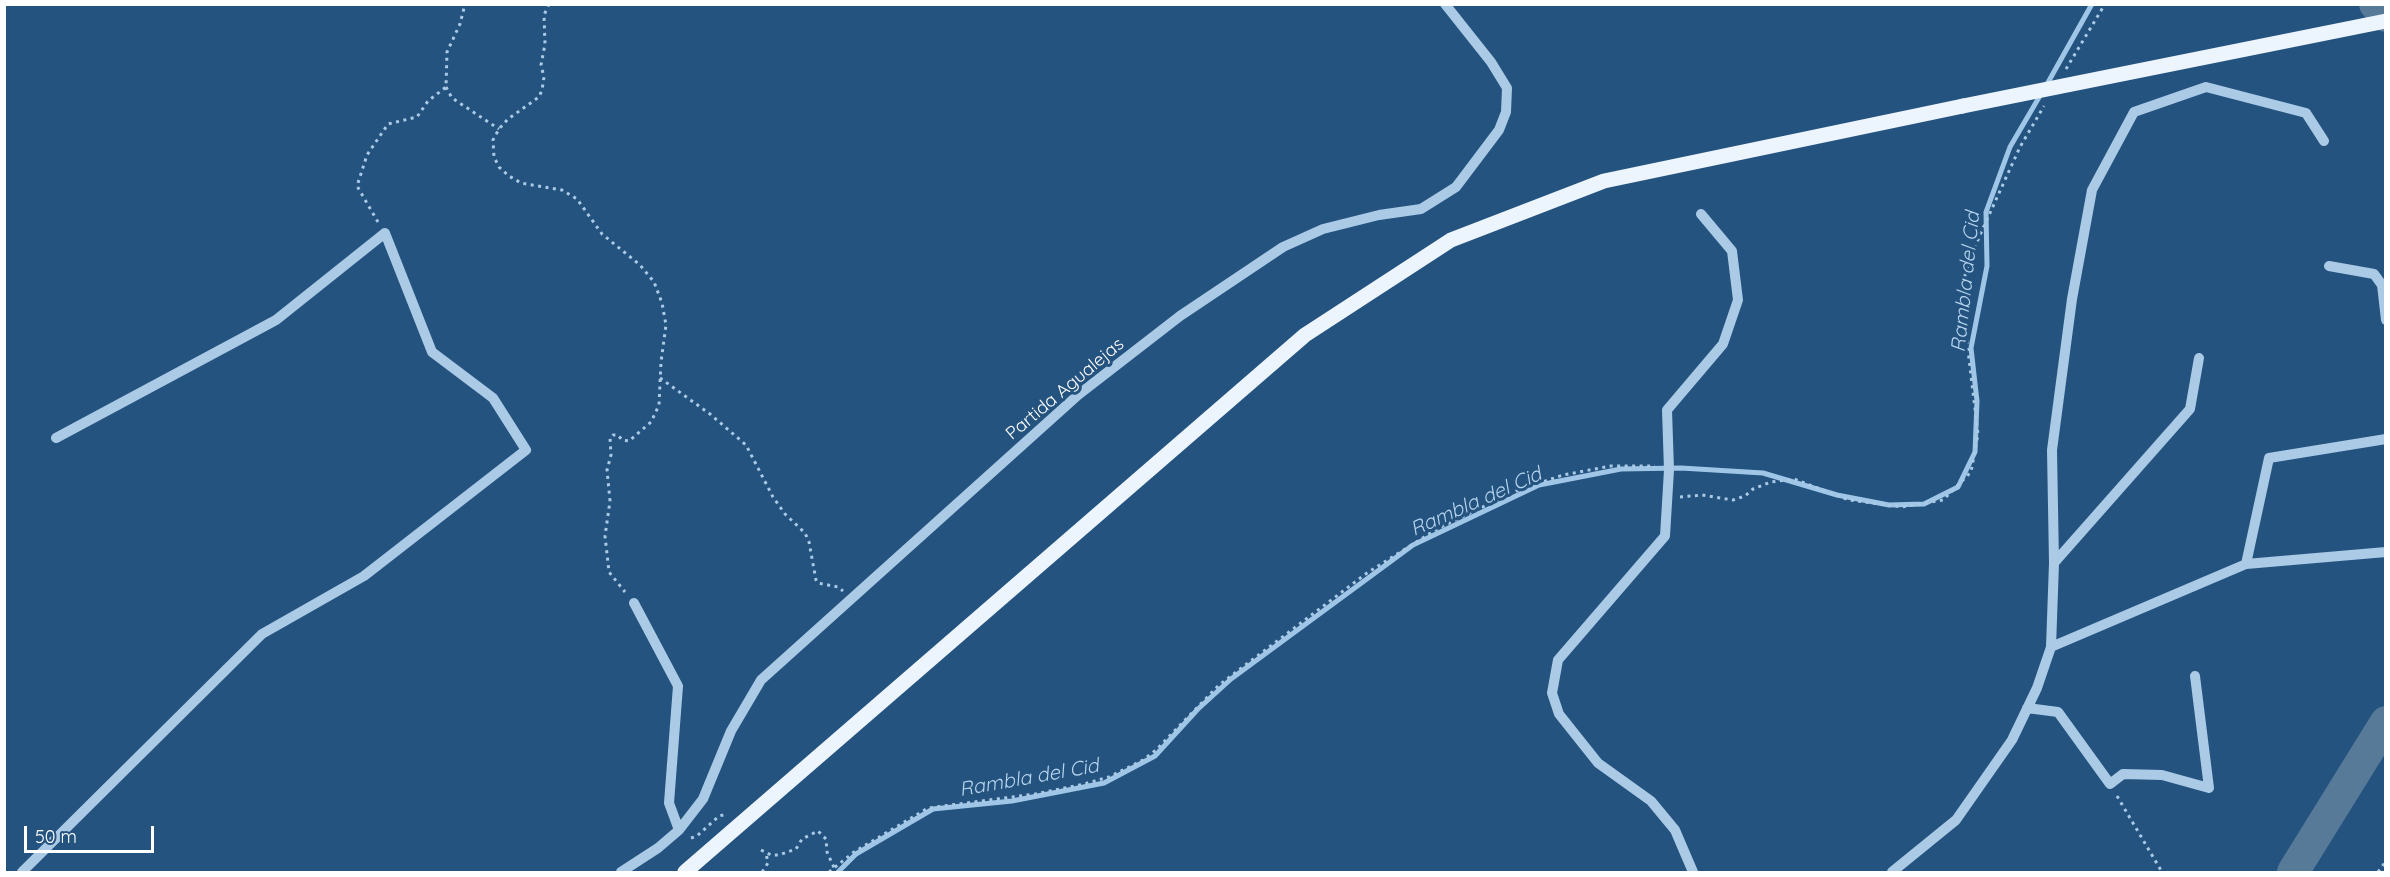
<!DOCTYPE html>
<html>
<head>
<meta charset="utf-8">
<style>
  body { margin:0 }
  #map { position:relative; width:2390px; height:877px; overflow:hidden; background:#24537f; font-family:Quicksand,sans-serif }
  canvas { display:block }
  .frame { position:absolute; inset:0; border:6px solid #fff; pointer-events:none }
  .scale { position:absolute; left:24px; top:826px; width:130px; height:27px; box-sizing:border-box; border:3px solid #fff; border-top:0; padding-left:8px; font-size:18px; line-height:21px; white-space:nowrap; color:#fff; -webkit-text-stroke:4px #24537f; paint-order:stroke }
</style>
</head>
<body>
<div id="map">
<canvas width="2390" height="877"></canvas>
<div class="frame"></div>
<div class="scale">50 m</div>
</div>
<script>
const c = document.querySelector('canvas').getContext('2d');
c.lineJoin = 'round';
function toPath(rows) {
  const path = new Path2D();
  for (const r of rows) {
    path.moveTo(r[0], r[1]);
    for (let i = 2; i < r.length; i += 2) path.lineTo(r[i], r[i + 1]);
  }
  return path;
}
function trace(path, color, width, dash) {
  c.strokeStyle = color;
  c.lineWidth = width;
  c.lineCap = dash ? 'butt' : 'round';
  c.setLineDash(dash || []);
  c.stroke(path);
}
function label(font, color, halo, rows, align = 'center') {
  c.font = font + ' Quicksand,sans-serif';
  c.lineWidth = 6;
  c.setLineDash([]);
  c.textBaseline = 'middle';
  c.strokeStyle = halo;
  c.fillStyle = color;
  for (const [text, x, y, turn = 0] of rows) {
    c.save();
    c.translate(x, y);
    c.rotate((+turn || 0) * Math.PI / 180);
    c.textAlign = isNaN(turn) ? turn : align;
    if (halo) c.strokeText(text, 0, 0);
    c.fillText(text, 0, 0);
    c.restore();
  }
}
trace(toPath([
  [2046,86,2092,4],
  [838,872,856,854,933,809,1012,801,1104,783,1155,756,1198,709,1231,679,1413,545,1539,485,1621,469,1681,468,1763,473,1837,495,1889,505,1924,504,1958,487,1975,452,1977,401,1971,348,1987,266,1986,212,2010,147,2041,94]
]), '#9fc6e7', 5);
trace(toPath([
  [2375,4,2386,16],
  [2293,872,2386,722]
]), '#587a99', 32);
trace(toPath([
  [549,4,544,15,545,44,541,65,544,77,542,90,539,97,508,119,499,129,493,140,494,157,499,167,509,176,521,183,562,190,577,199,602,234,640,265,654,282,662,303,666,325,661,362,659,405,651,422,629,441,622,440,618,435,613,435,610,438,611,455,607,470,610,501,605,536,609,572,625,592],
  [2066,69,2105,4],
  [446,87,452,98,499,129],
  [378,222,357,186,367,155,388,124,417,117,428,101,446,87,447,52,460,24,465,4],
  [660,378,710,414,746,445,773,497,785,514,805,533,809,542,816,580,818,583,838,587,843,591],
  [1680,497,1702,495,1733,500,1745,496,1753,489,1771,482,1794,479,1849,500,1902,507,1943,500,1971,472,1978,434,1967,342,1963,281,1979,237,2020,147,2044,106],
  [2117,796,2162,872],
  [691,838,697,836,719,816,727,814],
  [761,850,771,855,779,855,796,849,802,839,818,831,826,839,827,852,836,872],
  [762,872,768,863,766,853],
  [829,872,854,852,928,808,1035,794,1084,784,1109,777,1143,760,1156,750,1219,685,1367,573,1437,529,1516,491,1563,475,1611,466,1655,466],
  [2378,872,2386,861]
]), '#aacae6', 3, [3, 4.5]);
trace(toPath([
  [2329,266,2374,274,2382,285,2386,320],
  [2054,563,2190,409,2199,358],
  [2246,564,2386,552],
  [634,603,678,686,669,803,679,830],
  [2051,647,2246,564,2269,458,2386,439],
  [2027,708,2058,712,2110,784,2123,774,2162,775,2209,788,2195,676],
  [22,872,262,634,364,576,526,450,493,398,432,352,385,233,276,320,56,438],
  [621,872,658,848,679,830,703,799,731,731,761,680,1078,395,1180,316,1283,247,1323,229,1379,215,1421,209,1456,187,1499,130,1506,112,1507,88,1491,62,1445,4],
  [1693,872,1675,830,1651,801,1598,763,1559,714,1552,693,1558,660,1665,536,1669,470,1667,410,1723,344,1738,300,1732,251,1701,214],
  [1892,872,1956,820,2012,740,2037,688,2051,647,2054,563,2052,450,2072,299,2092,190,2134,112,2206,87,2306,113,2324,141]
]), '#aacae6', 10);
trace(toPath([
  [685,872,1305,335,1451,240,1604,181,1963,106]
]), '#ecf4fd', 15);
trace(toPath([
  [1963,106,2386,21]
]), '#ecf4fd', 15);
label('18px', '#fff', '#24537f', [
  ["Partida Agualejas",1065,389,-40]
]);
label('italic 20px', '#b6d4ee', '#24537f', [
  ["Rambla del Cid",1966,282,-84],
  ["Rambla del Cid",1476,502,-24],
  ["Rambla del Cid",1029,778,-10]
]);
</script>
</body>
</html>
